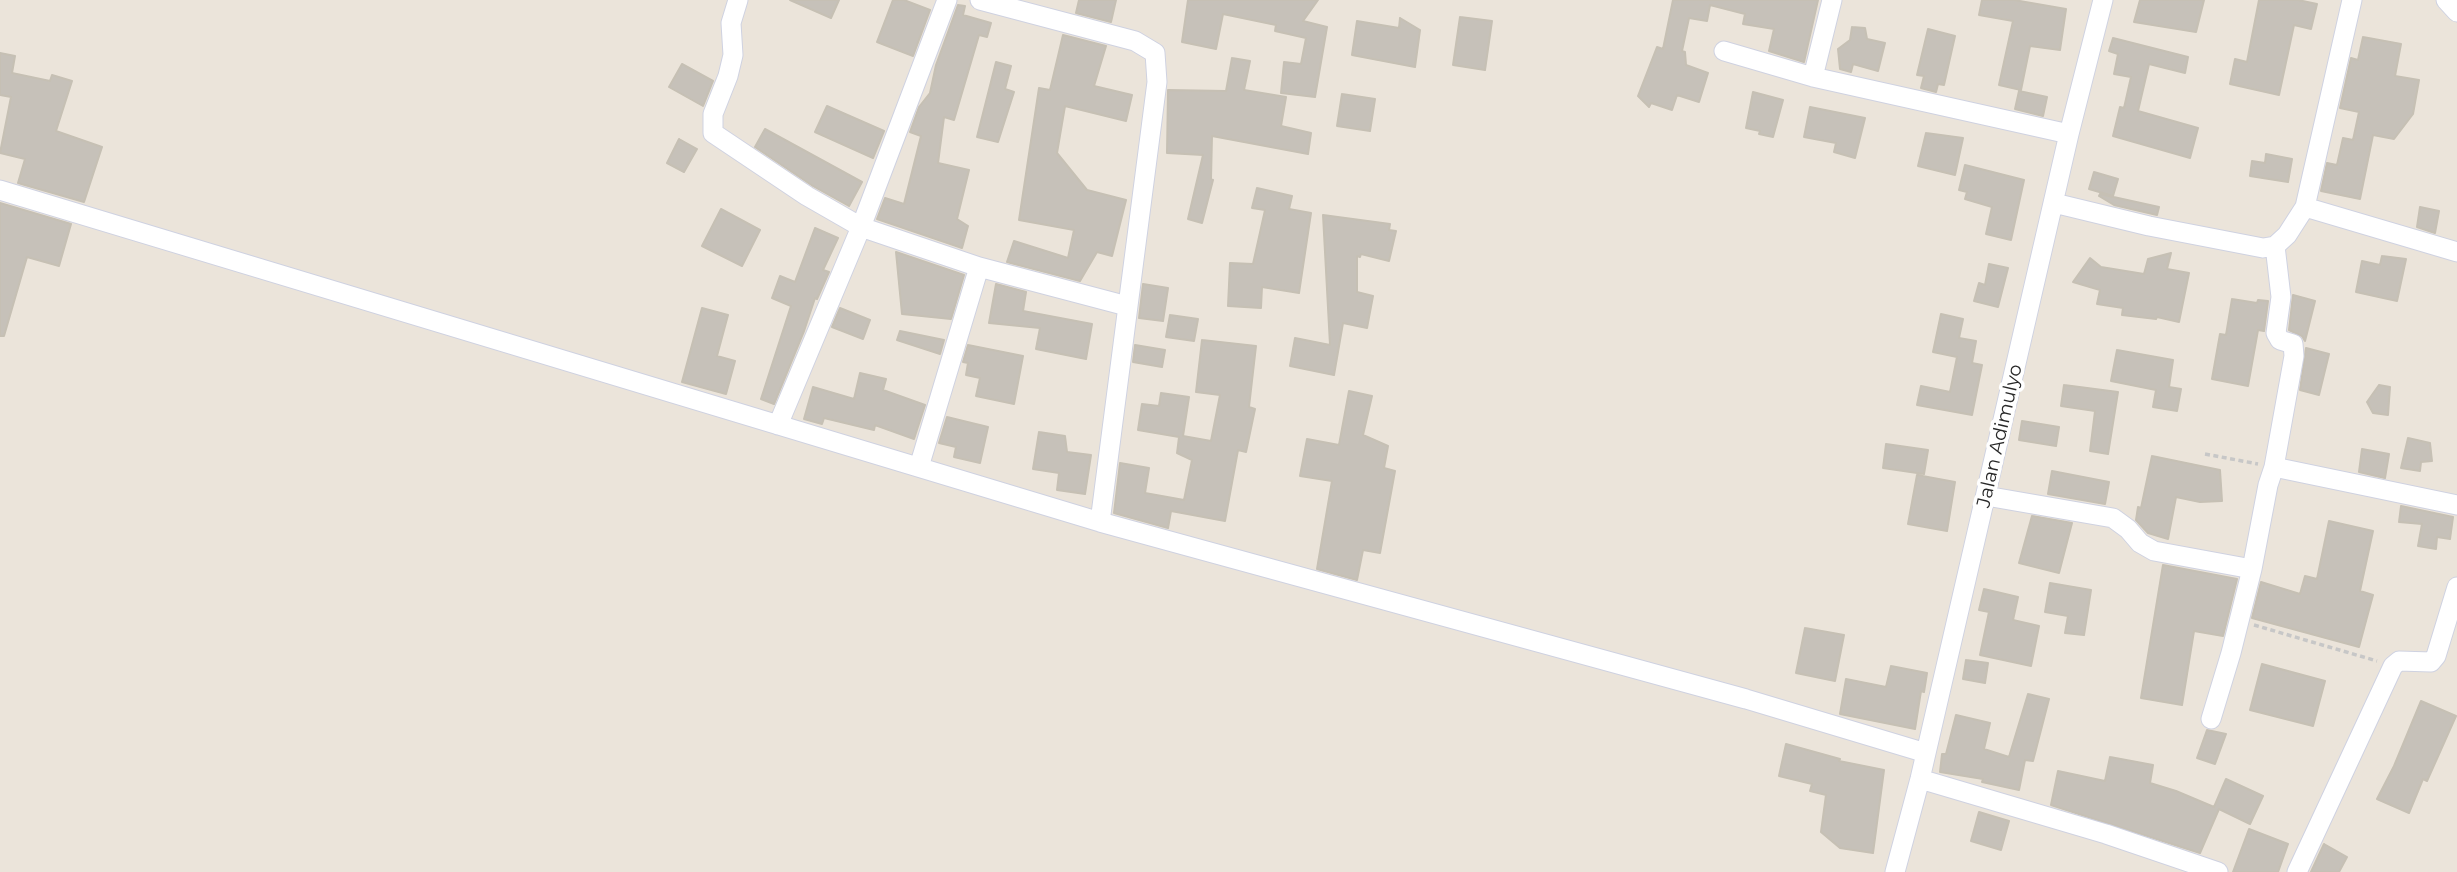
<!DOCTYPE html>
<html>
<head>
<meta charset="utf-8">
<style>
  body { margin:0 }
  canvas { display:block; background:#ebe4da }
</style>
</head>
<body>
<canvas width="2457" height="872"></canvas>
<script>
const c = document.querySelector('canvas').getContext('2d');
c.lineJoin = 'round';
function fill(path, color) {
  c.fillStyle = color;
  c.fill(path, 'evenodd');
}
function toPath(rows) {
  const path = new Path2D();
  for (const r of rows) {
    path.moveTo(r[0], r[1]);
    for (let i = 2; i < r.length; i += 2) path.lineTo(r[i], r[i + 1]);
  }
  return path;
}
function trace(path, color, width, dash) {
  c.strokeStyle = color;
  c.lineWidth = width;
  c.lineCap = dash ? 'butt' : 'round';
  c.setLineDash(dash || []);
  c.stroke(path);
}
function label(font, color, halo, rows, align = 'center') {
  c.font = font + ' Montserrat,sans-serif';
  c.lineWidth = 7;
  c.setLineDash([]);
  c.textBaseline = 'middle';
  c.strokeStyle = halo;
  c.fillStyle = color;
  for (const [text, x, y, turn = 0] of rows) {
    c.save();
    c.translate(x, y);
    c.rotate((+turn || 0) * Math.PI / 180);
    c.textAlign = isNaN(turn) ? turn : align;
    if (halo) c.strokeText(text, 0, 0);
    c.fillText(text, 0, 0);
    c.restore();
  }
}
const building = toPath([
  [790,0,839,0,831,18,790,0],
  [893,0,904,0,930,10,913,56,877,42,893,0],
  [1079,0,1116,0,1111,22,1076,13,1079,0],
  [1188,0,1318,0,1303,21,1327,27,1315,97,1281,93,1284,62,1301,64,1306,38,1275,31,1276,25,1223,14,1216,49,1182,42,1188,0],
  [1673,0,1818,0,1804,62,1769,51,1774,29,1743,24,1745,14,1710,5,1707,21,1689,18,1682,51,1685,52,1686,65,1708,73,1699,102,1677,95,1672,110,1651,103,1649,107,1638,96,1657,47,1663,49,1673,0],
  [1982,0,2014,0,2066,9,2060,50,2030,46,2021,90,1999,85,2013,21,1979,15,1982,0],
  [2140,0,2204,0,2196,32,2134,22,2140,0],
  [2259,0,2298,0,2317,4,2311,29,2294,25,2279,95,2230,84,2235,59,2247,62,2259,0],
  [958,5,965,6,963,15,991,23,987,37,979,35,954,120,944,117,938,163,969,170,957,219,968,226,962,248,877,219,885,198,904,204,921,136,910,132,919,107,930,93,936,65,958,5],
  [1460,17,1492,21,1485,70,1453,65,1460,17],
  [1400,18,1420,30,1415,67,1352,55,1357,21,1399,28,1400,18],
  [1852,27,1865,28,1867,39,1885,43,1878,71,1853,64,1851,72,1840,69,1838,49,1850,40,1852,27],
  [1928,29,1955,36,1944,85,1938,84,1936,92,1921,88,1924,76,1917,75,1928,29],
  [1063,35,1106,46,1094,86,1132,95,1126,121,1065,106,1057,153,1087,190,1126,200,1112,256,1097,252,1080,281,1007,262,1014,241,1068,258,1074,230,1019,220,1039,88,1050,90,1063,35],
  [2363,37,2401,44,2395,76,2419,80,2413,114,2394,139,2373,135,2360,199,2321,191,2327,163,2337,165,2343,138,2353,140,2359,112,2340,108,2351,58,2358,60,2363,37],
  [2113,38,2188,57,2185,73,2149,64,2138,111,2198,128,2190,158,2113,136,2120,107,2124,108,2131,77,2114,74,2118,54,2109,51,2113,38],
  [0,53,15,56,12,73,50,81,52,75,72,81,56,131,102,147,84,202,18,183,25,159,0,153,11,97,0,95,0,53],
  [1232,58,1250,61,1244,90,1286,97,1281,126,1311,133,1308,154,1212,136,1211,179,1213,180,1202,223,1188,219,1203,155,1167,153,1168,90,1226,91,1232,58],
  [996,62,1011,66,1005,89,1014,92,998,142,977,137,996,62],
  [682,64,713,81,703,106,669,87,682,64],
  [2019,91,2047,97,2043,116,2015,109,2019,91],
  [1753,92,1783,100,1773,137,1759,134,1760,131,1746,128,1753,92],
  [1342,94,1375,99,1370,131,1337,126,1342,94],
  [827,106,884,131,873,158,815,132,827,106],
  [1810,107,1865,118,1855,158,1834,152,1836,143,1804,137,1810,107],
  [765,129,862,182,849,206,813,186,755,147,765,129],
  [1926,133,1963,138,1955,175,1918,166,1926,133],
  [679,139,697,149,684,172,667,163,679,139],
  [2266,154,2292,159,2288,182,2250,176,2252,161,2265,163,2266,154],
  [1965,165,2024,180,2011,240,1986,234,1992,207,1965,199,1967,192,1959,190,1965,165],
  [2094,172,2118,179,2113,196,2089,189,2094,172],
  [1257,188,1292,196,1289,209,1311,213,1299,293,1262,287,1261,308,1228,306,1230,263,1253,264,1265,210,1252,208,1257,188],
  [2100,194,2159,207,2157,215,2114,205,2099,196,2100,194],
  [0,203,71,224,59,266,27,257,4,336,0,336,0,203],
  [2420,207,2439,211,2435,233,2417,227,2420,207],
  [721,209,760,230,742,266,702,246,721,209],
  [1323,215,1390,224,1389,230,1396,231,1389,261,1361,254,1360,257,1357,256,1357,292,1373,296,1367,328,1343,323,1334,375,1290,366,1295,338,1330,345,1323,215],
  [815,228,838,238,823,270,829,272,817,299,815,298,804,331,774,404,761,399,791,306,772,298,780,276,795,282,815,228],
  [896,252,964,275,951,319,902,314,896,252],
  [2171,253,2167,269,2189,273,2179,322,2157,317,2156,319,2122,315,2123,308,2097,304,2100,290,2073,282,2090,258,2101,267,2144,274,2148,259,2171,253],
  [2382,256,2406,259,2397,301,2356,292,2362,261,2380,265,2382,256],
  [1989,264,2008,268,1998,307,1974,301,1979,283,1985,285,1989,264],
  [996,284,1026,292,1023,311,1092,324,1086,359,1036,349,1040,328,989,323,996,284],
  [1143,284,1168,288,1163,321,1139,318,1143,284],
  [2293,295,2315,301,2305,341,2302,336,2289,330,2293,295],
  [2232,299,2257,303,2258,300,2268,301,2264,331,2258,330,2248,386,2212,379,2220,334,2226,335,2232,299],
  [702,308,728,315,717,356,735,361,726,394,682,382,702,308],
  [840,308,870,320,863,339,832,327,840,308],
  [1941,314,1963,319,1959,338,1976,341,1972,363,1982,365,1972,415,1917,405,1921,386,1950,392,1957,357,1933,352,1941,314],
  [1170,315,1198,319,1194,341,1166,337,1170,315],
  [900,331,944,340,940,354,897,340,900,331],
  [1202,340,1256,346,1249,407,1255,409,1246,452,1238,450,1225,521,1171,511,1168,528,1114,513,1120,463,1149,468,1145,493,1184,500,1192,460,1177,453,1179,437,1138,430,1142,404,1159,406,1161,393,1189,397,1183,436,1211,441,1220,395,1196,392,1202,340],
  [968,345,1023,356,1014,404,976,396,980,378,966,375,968,363,963,362,968,345],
  [1135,345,1165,350,1162,367,1133,362,1135,345],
  [2306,348,2329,354,2319,395,2300,390,2306,348],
  [2117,350,2173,360,2169,387,2181,389,2177,411,2153,407,2156,390,2111,381,2117,350],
  [860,373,886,379,883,390,925,405,914,439,875,425,874,430,824,418,822,424,804,419,813,387,854,399,860,373],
  [2064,385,2118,392,2108,454,2090,451,2095,411,2061,406,2064,385],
  [2379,385,2390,387,2388,415,2373,413,2367,402,2379,385],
  [1349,391,1372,396,1363,435,1388,446,1384,468,1395,471,1380,553,1363,550,1357,580,1317,569,1332,481,1300,476,1307,439,1339,445,1349,391],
  [947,417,988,427,980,463,954,457,956,447,939,443,947,417],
  [2022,421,2059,427,2056,446,2019,440,2022,421],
  [1039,432,1065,436,1067,452,1091,455,1085,494,1057,490,1059,473,1033,469,1039,432],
  [2408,438,2430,443,2432,461,2421,462,2420,471,2401,468,2408,438],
  [1886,444,1928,450,1924,474,1883,468,1886,444],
  [2362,449,2389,454,2385,478,2359,472,2362,449],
  [2152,456,2220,470,2222,501,2200,502,2176,497,2168,539,2148,533,2136,520,2138,507,2141,508,2152,456],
  [2052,471,2109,482,2105,504,2048,494,2052,471],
  [1917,475,1955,482,1947,531,1908,524,1917,475],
  [2401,506,2453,517,2450,539,2437,537,2436,549,2418,546,2422,524,2399,522,2401,506],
  [2032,516,2072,523,2059,573,2019,563,2032,516],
  [2329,521,2373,531,2360,591,2373,595,2359,647,2252,618,2261,582,2300,594,2305,576,2317,579,2329,521],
  [2163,565,2237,579,2223,636,2194,631,2182,705,2141,698,2163,565],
  [2050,583,2091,590,2084,635,2065,633,2068,616,2045,612,2050,583],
  [1984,589,2018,597,2013,620,2039,626,2031,666,1980,655,1989,612,1979,610,1984,589],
  [1805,628,1844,635,1835,681,1796,673,1805,628],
  [1966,660,1988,663,1985,683,1963,679,1966,660],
  [2262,664,2325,681,2313,726,2250,710,2262,664],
  [1891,666,1927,673,1924,692,1921,691,1915,729,1840,714,1846,679,1886,687,1891,666],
  [2028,694,2049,699,2033,761,2025,760,2019,790,1982,782,1983,779,1940,772,1942,754,1946,754,1956,715,1990,723,1984,749,2009,757,2028,694],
  [2421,701,2456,716,2427,781,2423,779,2409,813,2377,799,2394,766,2421,701],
  [2207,730,2226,734,2215,764,2197,758,2207,730],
  [1786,744,1840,759,1839,761,1884,770,1873,853,1840,848,1821,832,1826,795,1810,791,1812,784,1779,776,1786,744],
  [2110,757,2153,765,2150,783,2176,791,2214,807,2226,779,2263,796,2250,824,2219,809,2200,853,2051,805,2058,771,2105,781,2110,757],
  [1979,812,2009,821,2001,850,1971,841,1979,812],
  [2249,829,2288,844,2278,872,2233,872,2249,829],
  [2324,844,2347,857,2339,872,2311,872,2324,844]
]);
fill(building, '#c6c1b9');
trace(building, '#c6c0b4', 2);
const minor = toPath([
  [738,0,731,23,733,55,728,76,713,114,713,133,807,196,861,227,979,267,919,467],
  [980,0,1135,41,1155,53,1157,82,1100,522],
  [2446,0,2457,12],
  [1724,51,1813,77,2069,134],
  [1813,77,1832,0],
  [0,190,1100,522,1746,699,1926,753],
  [2054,203,2149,226,2263,248,2275,246,2287,235,2305,207,2352,0],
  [2305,207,2457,252],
  [979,267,1127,306],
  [778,425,861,227,947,0],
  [2274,467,2457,505],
  [1986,496,2113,518,2128,529,2140,543,2154,551,2252,569],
  [2211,719,2231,653,2252,569,2268,485,2274,467,2294,356,2293,344,2280,340,2276,333,2281,297,2275,246],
  [1920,779,2106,834,2218,872],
  [1895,872,1920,779,2069,134,2103,0],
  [2297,872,2393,666,2399,661,2431,662,2436,656,2457,587]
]);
trace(minor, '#cfd2e1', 21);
trace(toPath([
  [2205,454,2258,464],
  [2254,625,2377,661]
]), '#c7c7c7', 3.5, [5, 3.5]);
trace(minor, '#fff', 19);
label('19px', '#282828', '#fff', [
  ["Jalan Adimulyo",2000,436,-77]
]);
</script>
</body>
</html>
